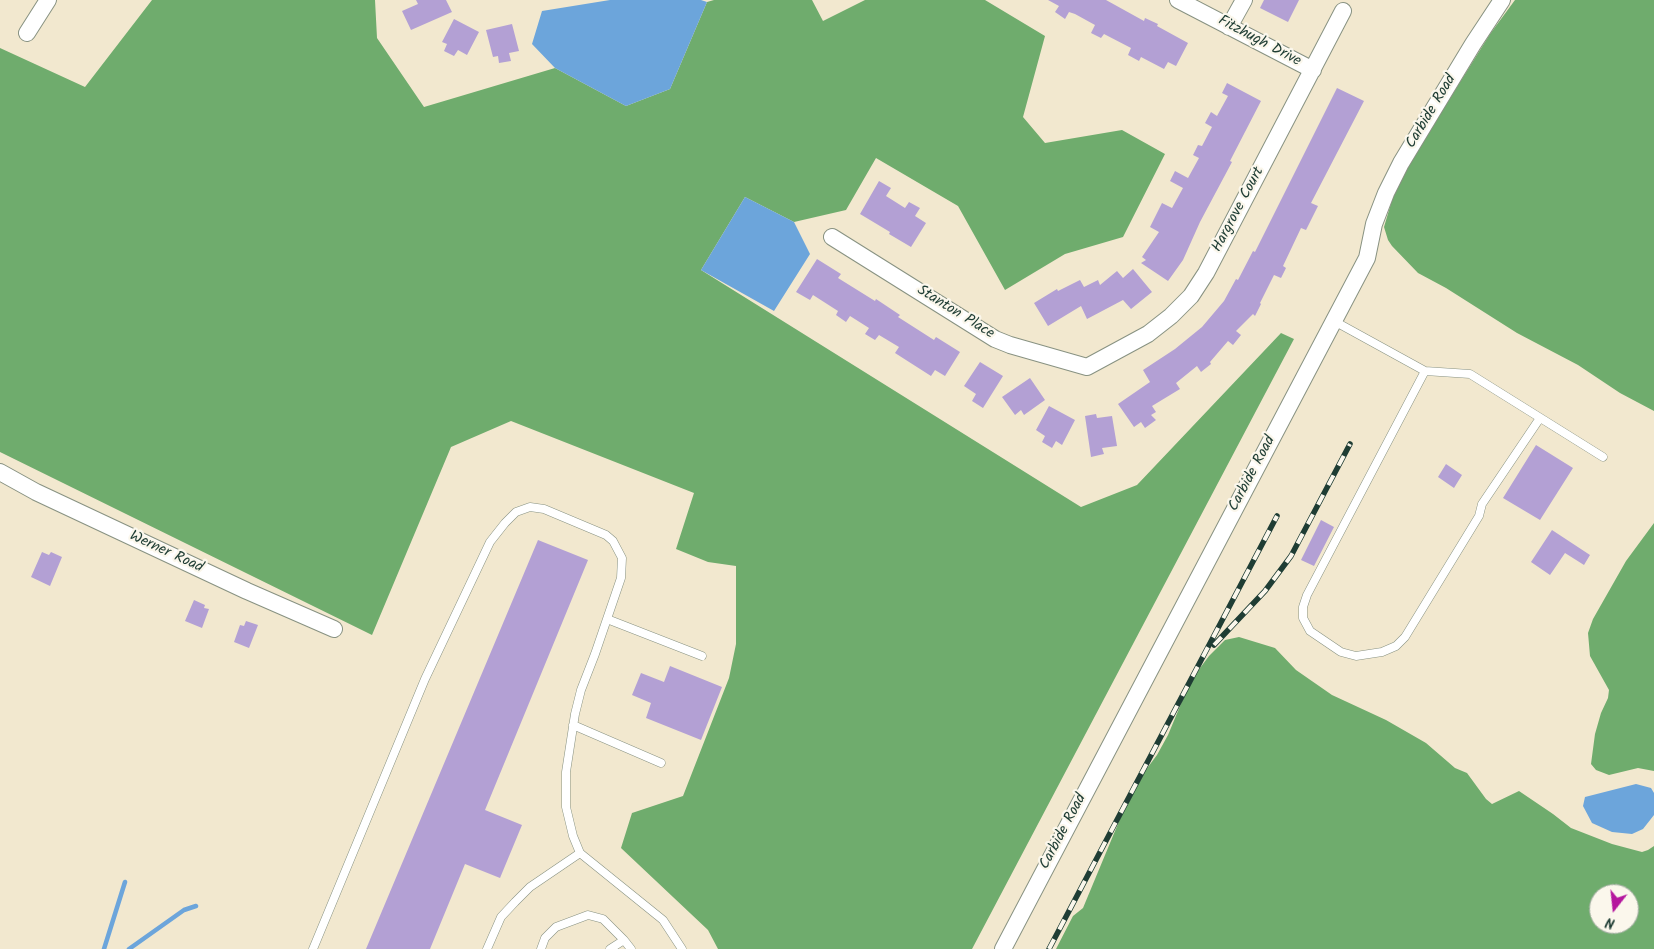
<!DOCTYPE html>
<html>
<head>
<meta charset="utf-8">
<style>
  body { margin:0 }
  #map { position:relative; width:1654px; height:949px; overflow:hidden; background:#f2e8cf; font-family:Kalam,sans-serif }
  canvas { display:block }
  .north { position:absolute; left:1589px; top:884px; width:50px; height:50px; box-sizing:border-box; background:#fbf7ec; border:1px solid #a3ada2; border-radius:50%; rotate:196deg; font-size:14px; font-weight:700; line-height:20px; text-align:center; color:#1f3d34 }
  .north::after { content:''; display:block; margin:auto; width:18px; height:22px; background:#b5179e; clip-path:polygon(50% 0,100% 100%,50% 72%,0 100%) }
</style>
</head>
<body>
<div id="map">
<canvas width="1654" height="949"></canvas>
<div class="north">N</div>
</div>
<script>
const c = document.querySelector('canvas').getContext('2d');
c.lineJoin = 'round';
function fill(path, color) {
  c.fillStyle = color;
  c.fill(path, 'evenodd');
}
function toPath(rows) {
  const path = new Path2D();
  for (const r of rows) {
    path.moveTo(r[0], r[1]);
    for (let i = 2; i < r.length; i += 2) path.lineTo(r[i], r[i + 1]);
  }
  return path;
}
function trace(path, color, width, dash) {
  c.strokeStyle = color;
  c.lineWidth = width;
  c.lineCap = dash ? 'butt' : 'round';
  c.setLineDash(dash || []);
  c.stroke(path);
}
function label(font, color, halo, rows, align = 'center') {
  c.font = font + ' Kalam,sans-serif';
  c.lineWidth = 4.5;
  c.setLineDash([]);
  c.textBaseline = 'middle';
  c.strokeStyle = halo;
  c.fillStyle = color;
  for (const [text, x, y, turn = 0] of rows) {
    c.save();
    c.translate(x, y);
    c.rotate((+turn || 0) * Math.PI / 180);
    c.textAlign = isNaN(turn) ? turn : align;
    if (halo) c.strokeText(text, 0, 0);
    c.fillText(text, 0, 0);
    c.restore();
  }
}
fill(toPath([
  [152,0,375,0,377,38,424,107,555,68,626,106,670,89,707,2,714,0,812,0,823,21,865,0,985,0,1045,36,1023,117,1045,143,1122,130,1165,154,1123,237,1065,254,1005,290,958,206,876,158,846,210,794,222,745,197,701,270,1081,507,1137,485,1281,333,1294,339,972,949,718,949,708,930,621,848,632,813,683,796,729,678,736,644,736,566,708,562,676,549,694,493,511,421,451,447,372,635,0,452,0,48,85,87],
  [1515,0,1654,0,1654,411,1620,393,1578,365,1517,333,1446,288,1418,273,1392,246,1388,240,1384,227,1392,200,1407,167,1490,34],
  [1654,523,1654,771,1638,768,1609,775,1596,770,1591,764,1595,734,1601,713,1608,698,1609,690,1590,656,1588,633,1593,619,1626,561],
  [1239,637,1275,648,1296,670,1332,695,1386,720,1426,743,1455,768,1467,773,1486,799,1492,804,1519,791,1553,814,1571,828,1612,844,1642,852,1648,850,1654,846,1654,949,1056,949,1073,916,1083,908,1120,819,1145,771,1157,755,1168,735,1188,687,1200,668,1209,656,1225,640],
  [1599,894,1629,894,1629,924,1599,924]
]), '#6fac6d');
fill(toPath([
  [610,0,701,0,707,2,670,89,626,106,555,68,532,44,542,11],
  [745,197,794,222,810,254,774,311,701,270],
  [1636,784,1651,788,1654,793,1654,815,1643,829,1632,834,1612,832,1592,823,1583,806,1585,797]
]), '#6ca5db');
trace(toPath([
  [104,949,125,882],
  [129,949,184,910,196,906]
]), '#6ca5db', 4.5);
fill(toPath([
  [416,0,446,0,452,12,411,30,402,11,418,4],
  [1048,0,1106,0,1144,21,1145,18,1158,24,1157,26,1188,43,1176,66,1168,62,1164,69,1141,57,1139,61,1128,55,1131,48,1104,34,1101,38,1091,33,1095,25,1075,14,1069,12,1065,19,1055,12,1059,6],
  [1264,0,1299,0,1288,22,1260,8],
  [454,19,479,32,467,55,458,50,454,56,444,51,447,44,442,42],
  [512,24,519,51,509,53,511,61,499,63,498,56,493,57,486,30],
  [1227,83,1261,101,1230,161,1232,162,1200,222,1183,260,1168,281,1141,263,1146,260,1142,257,1159,232,1150,227,1162,203,1172,208,1183,188,1170,181,1175,171,1188,178,1199,158,1193,155,1198,145,1202,146,1212,127,1205,123,1211,112,1217,116,1228,96,1222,93],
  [1337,88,1364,101,1311,203,1318,206,1306,230,1301,228,1283,266,1286,268,1281,278,1274,275,1260,303,1261,304,1255,316,1253,314,1236,331,1241,335,1233,345,1228,341,1210,362,1211,364,1201,372,1197,366,1176,383,1180,389,1152,406,1156,412,1151,415,1156,420,1145,428,1141,422,1134,427,1118,404,1150,382,1143,370,1175,349,1202,327,1224,301,1236,279,1238,280,1253,251,1255,252],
  [879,181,891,188,886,196,905,208,909,202,920,208,915,216,926,223,911,247,889,234,890,232,860,214],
  [817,259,841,274,838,278,875,301,876,299,900,315,898,317,934,340,936,337,960,352,945,376,935,370,931,376,895,353,899,347,879,335,875,340,865,334,869,328,850,316,846,322,836,315,838,311,813,295,810,300,796,292],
  [1133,269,1152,292,1131,309,1123,300,1087,319,1081,306,1048,326,1034,303,1057,289,1058,291,1080,280,1084,287,1098,280,1100,285,1117,271,1123,278],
  [980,362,1003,376,983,408,972,401,976,394,964,386],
  [1030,378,1045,400,1024,415,1021,410,1015,415,1002,397],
  [1049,406,1075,420,1062,445,1056,441,1052,448,1042,442,1045,436,1036,430],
  [1096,414,1097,418,1112,416,1117,446,1102,448,1104,454,1091,457,1085,416],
  [1536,445,1573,468,1540,520,1503,498],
  [1446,464,1462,475,1454,488,1438,477],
  [1321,520,1334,527,1314,566,1301,560],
  [1552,530,1590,555,1584,565,1565,553,1550,575,1531,562],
  [538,540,588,560,485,810,522,825,500,878,465,864,430,949,366,949],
  [42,552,49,555,51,552,62,557,50,586,31,577],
  [194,600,205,605,204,608,209,609,202,628,185,621],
  [246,621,258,625,249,648,234,642,240,625,244,626],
  [670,666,722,687,701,740,646,718,651,703,632,695,641,673,664,682]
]), '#b3a0d4');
const lane = toPath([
  [1334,321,1425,371,1470,374,1603,457],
  [1425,371,1307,595,1303,607,1303,618,1310,631,1341,652,1356,656,1382,652,1396,646,1405,637,1479,516,1482,504,1540,418],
  [607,619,702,656],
  [573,725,661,763],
  [313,949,425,679,490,542,505,523,516,512,530,507,544,509,606,535,613,541,622,558,621,578,595,654,581,690,575,714,566,772,566,807,573,836,580,853,663,920,682,949],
  [487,949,501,917,515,902,530,887,580,853],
  [541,949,545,938,556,927,588,915,603,919,624,940,631,949],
  [610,949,624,940]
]);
const street = toPath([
  [1178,0,1313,70],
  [1229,27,1244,0],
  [27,33,48,0],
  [832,237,995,339,1010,345,1087,367,1148,334,1171,316,1191,296,1206,273,1343,11],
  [0,472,36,492,247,591,334,629],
  [1003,949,1367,258,1374,224,1386,193,1401,163,1473,44,1502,0]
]);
trace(lane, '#889282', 9);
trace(street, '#889282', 18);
trace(lane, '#fff', 8);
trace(street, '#fff', 16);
const rail = toPath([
  [1214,645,1265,591,1291,556,1350,444],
  [1049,949,1277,516]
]);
trace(rail, '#1f3d34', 5.5);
trace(rail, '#fbf7ec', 4, [11]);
label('15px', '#1f3d34', '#fbf7ec', [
  ["Fitzhugh Drive",1259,42,28],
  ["Carbide Road",1432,112,-59],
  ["Hargrove Court",1239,210,-62],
  ["Stanton Place",955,313,32],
  ["Carbide Road",1253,474,-62],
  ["Werner Road",166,553,25],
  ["Carbide Road",1064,832,-62]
]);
</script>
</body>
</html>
